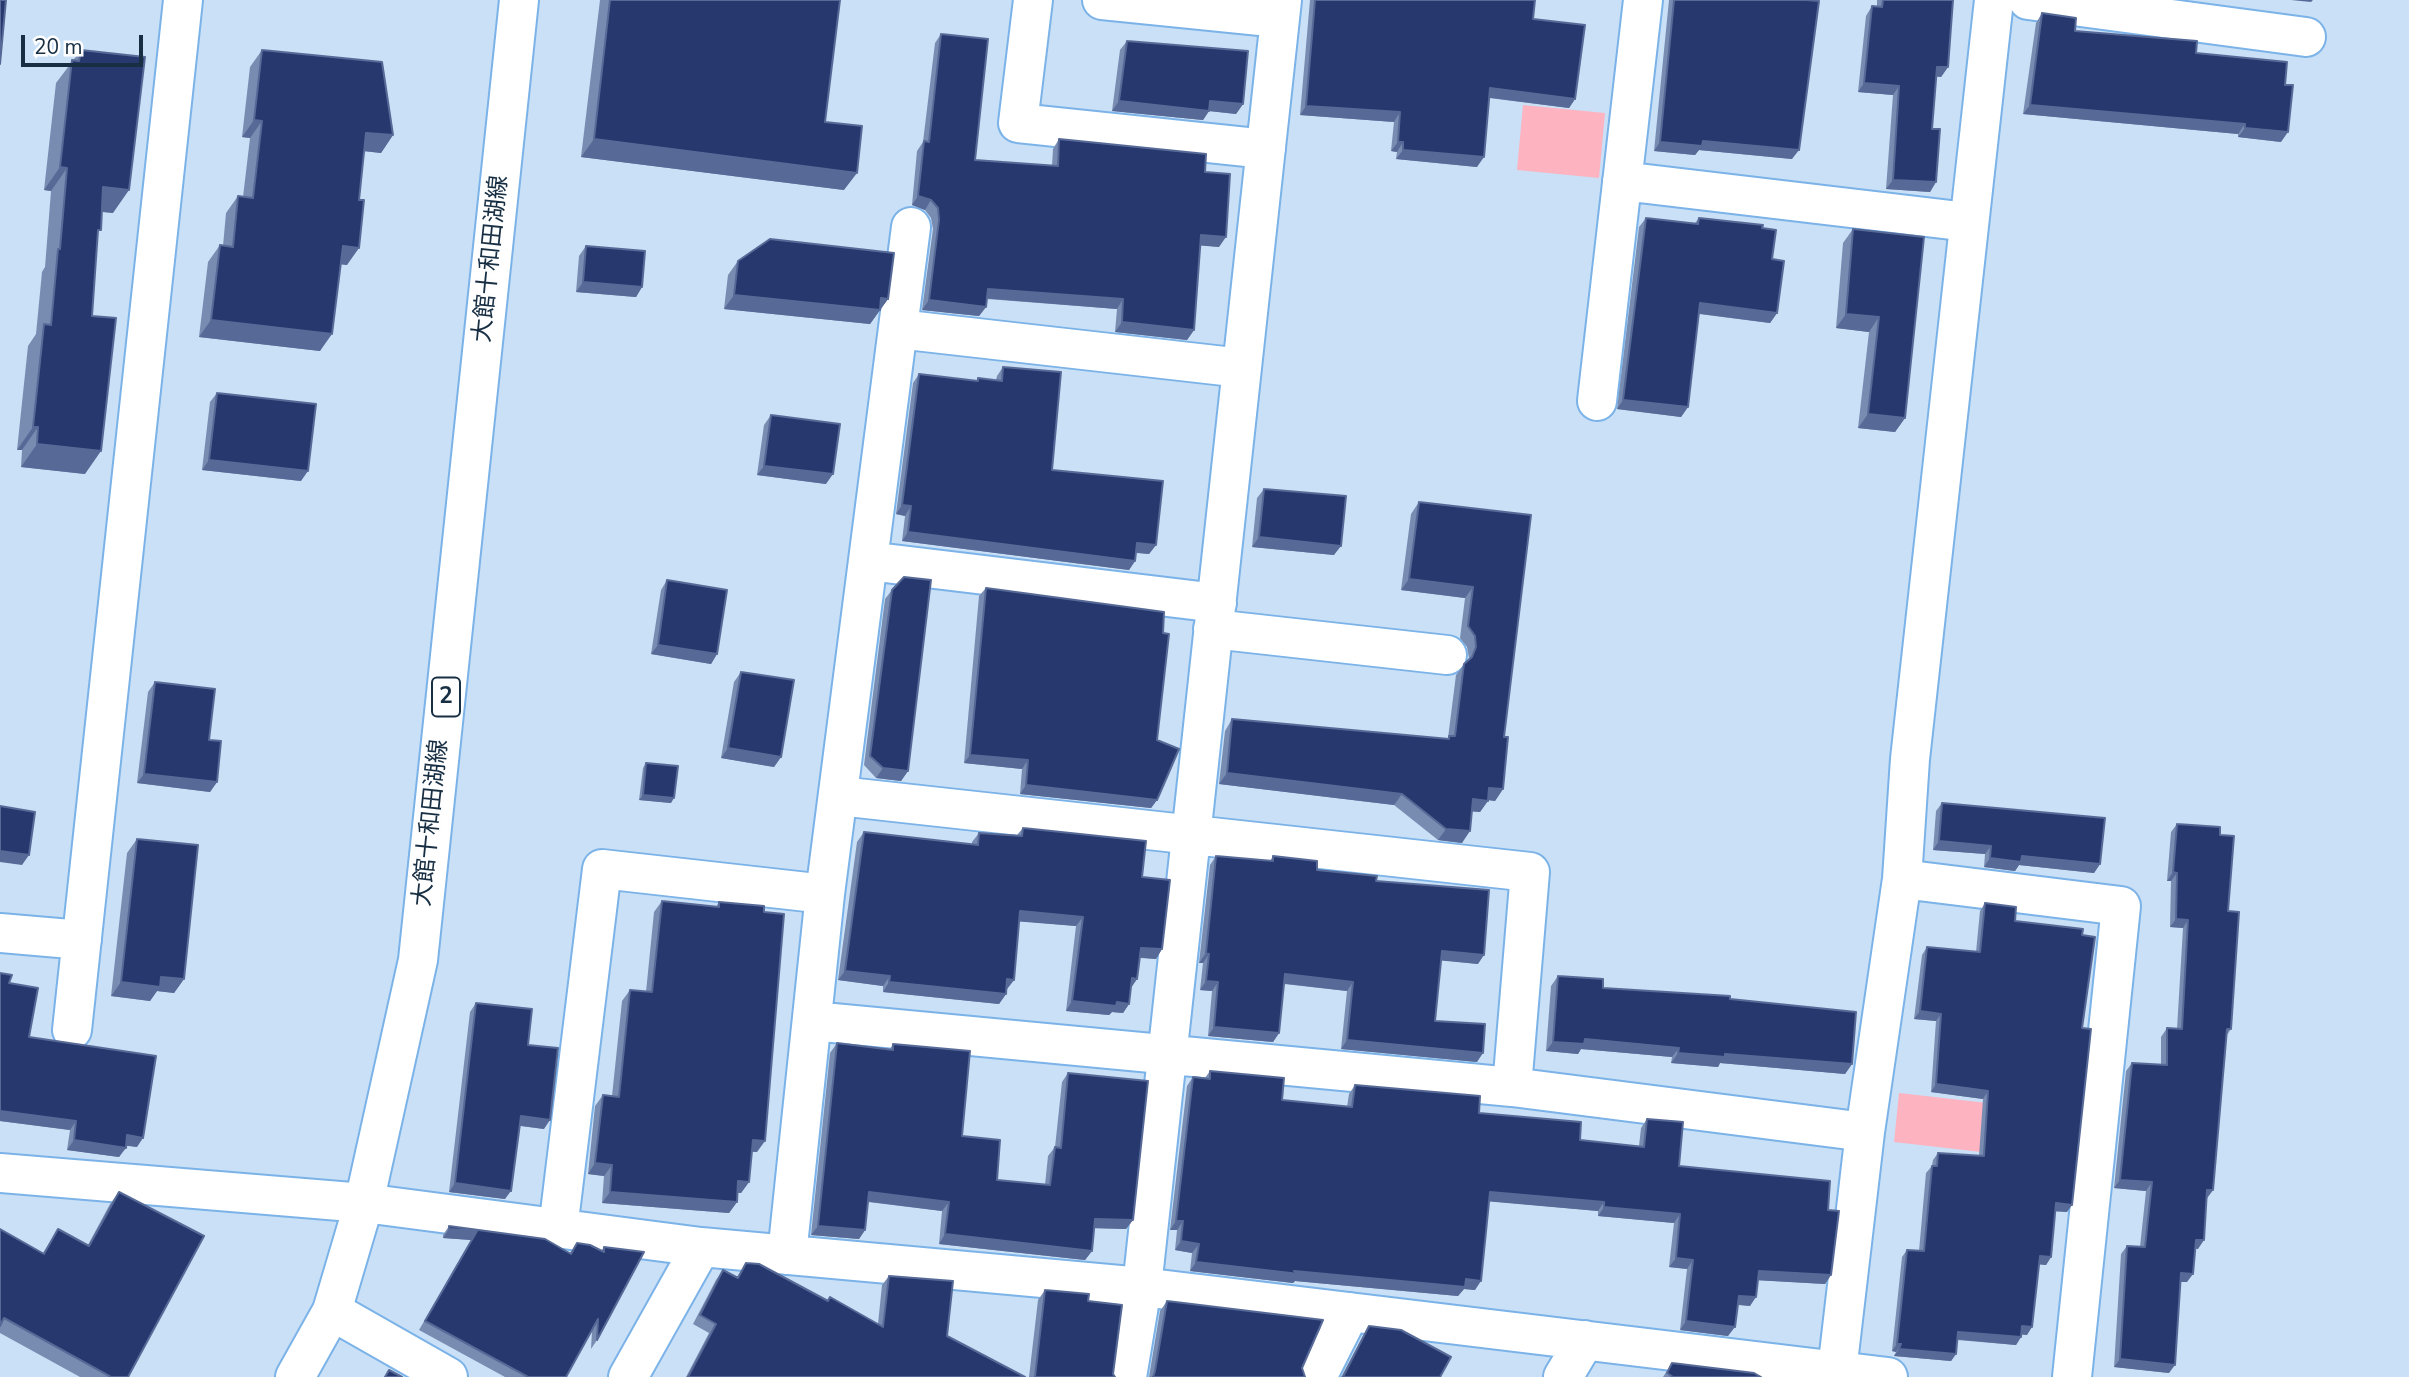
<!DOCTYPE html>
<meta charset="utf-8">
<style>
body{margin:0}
#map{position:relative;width:2409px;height:1377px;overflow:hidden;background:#cae0f6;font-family:"Nunito Sans",sans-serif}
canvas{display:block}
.scale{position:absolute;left:21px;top:35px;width:122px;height:32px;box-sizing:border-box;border:4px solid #172e43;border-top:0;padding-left:9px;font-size:21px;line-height:24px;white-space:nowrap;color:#172e43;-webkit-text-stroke:5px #fefefe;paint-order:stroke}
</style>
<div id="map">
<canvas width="2409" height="1377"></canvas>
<div class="scale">20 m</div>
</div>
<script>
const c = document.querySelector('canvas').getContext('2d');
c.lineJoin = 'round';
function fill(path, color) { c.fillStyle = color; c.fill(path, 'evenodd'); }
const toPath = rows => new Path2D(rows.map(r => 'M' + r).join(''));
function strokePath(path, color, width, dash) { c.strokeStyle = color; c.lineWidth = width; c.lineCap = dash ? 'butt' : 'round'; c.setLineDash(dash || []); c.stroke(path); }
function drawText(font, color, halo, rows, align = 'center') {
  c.font = font + ' "Nunito Sans","Noto Sans JP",sans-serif'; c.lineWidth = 7; c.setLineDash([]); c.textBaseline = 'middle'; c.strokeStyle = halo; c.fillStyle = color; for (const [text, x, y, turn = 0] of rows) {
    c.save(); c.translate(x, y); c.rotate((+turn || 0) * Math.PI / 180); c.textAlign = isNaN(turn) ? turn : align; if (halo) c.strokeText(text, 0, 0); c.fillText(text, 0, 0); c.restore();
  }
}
fill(toPath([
 [1523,105,1605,113,1599,178,1517,170],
 [1899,1093,1996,1104,1990,1153,1894,1142]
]), '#fdb3c0');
const minor = toPath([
 [1033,0,1018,123,1266,149],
 [1102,0,1280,18],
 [2028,0,2306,37],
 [1622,181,1968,222],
 [898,329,1242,368],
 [1597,401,1643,0],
 [868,561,1217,603],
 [1213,629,1447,655],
 [839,796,1530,872,1512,1087],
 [1902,879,2121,906,2072,1377],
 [825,894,911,227],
 [0,933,82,940],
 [812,1021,1512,1087,1865,1132],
 [72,1030,183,0],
 [0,1173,364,1203,701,1247,1142,1287,1888,1377],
 [558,1229,602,869,825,894,787,1255],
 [332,1311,448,1377],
 [1837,1371,1865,1132,1902,879,1910,759,1994,0],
 [628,1377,701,1247],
 [1127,1377,1142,1287,1282,0],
 [1317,1377,1350,1312],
 [1563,1377,1585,1340]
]);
const major = toPath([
 [295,1377,332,1311,364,1203,418,960,519,0]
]);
strokePath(minor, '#7bb3e8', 42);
strokePath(major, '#7bb3e8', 42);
strokePath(minor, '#fff', 38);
strokePath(major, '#fff', 38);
fill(toPath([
 [600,0,840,0,825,122,844,190,581,157],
 [1310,0,1535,0,1533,19,1575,99,1569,108,1489,98,1477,167,1396,159,1397,152,1391,151,1394,122,1300,115],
 [1669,0,1806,0,1792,159,1699,150,1695,155,1654,151],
 [1877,0,1953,0,1948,67,1941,77,1936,76,1932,129,1936,182,1930,192,1886,189,1893,95,1858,92,1866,16,1872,6,1877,7],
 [2042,13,2075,31,2196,53,2281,142,2238,137,2238,134,2023,114,2036,23],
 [941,34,975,160,1052,166,1053,149,1059,139,1205,172,1219,247,1200,245,1194,330,1187,340,1115,332,1117,309,987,299,986,307,979,316,922,310,933,229,931,218,925,210,912,205,917,151,923,142,935,43],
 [1127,41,1243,104,1236,114,1209,111,1203,120,1112,111,1120,50],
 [81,50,113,213,102,212,97,235,92,316,85,474,21,467,22,450,17,450,28,346,36,334,42,272,45,267,51,191,44,190,56,83],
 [262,50,393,135,381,153,364,151,347,265,340,264,320,351,199,337,208,262,220,245,223,246,226,213,238,196,243,197,250,138,242,137,250,67],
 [1646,218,1695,223,1699,218,1762,228,1772,259,1777,313,1770,323,1699,314,1688,407,1681,417,1617,409,1639,227],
 [1853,229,1924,237,1905,418,1895,432,1858,428,1869,332,1836,328,1843,243],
 [586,246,642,287,636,297,576,292,579,256],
 [738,261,888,299,870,324,724,309,728,275],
 [1003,367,1052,470,1156,545,1149,554,1136,553,1135,561,1129,570,902,541,905,516,896,514,913,383,919,374,976,381,978,378,996,380,997,376],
 [217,393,301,481,202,470,210,402],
 [771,415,826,484,757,475,764,425],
 [1264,489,1334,555,1252,547,1257,498],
 [1419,502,1531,515,1504,737,1503,789,1495,801,1488,800,1480,812,1472,811,1462,843,1438,840,1394,805,1219,784,1225,731,1232,719,1447,739,1448,738,1456,675,1469,658,1467,647,1460,638,1465,598,1401,590,1411,514],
 [667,580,717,654,711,664,651,654,661,590],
 [986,588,1163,633,1157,740,1157,800,1151,808,1020,794,1022,769,964,763,979,596],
 [892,590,908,771,901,781,876,778,864,765,885,599],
 [741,672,781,757,774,767,721,758,734,682],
 [155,682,209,740,217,782,210,792,137,783,148,692],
 [646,763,671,803,639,800,643,768],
 [1942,803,2100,864,2094,873,2019,865,2015,871,1984,867,1985,854,1933,850,1936,811],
 [2177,824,2220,835,2228,911,2231,1029,2227,1035,2213,1190,2207,1198,2198,1249,2195,1248,2187,1282,2180,1282,2169,1373,2114,1367,2121,1254,2127,1246,2140,1247,2146,1191,2114,1188,2126,1071,2132,1063,2161,1065,2161,1037,2167,1028,2177,1029,2183,928,2170,927,2171,881,2167,881,2171,832],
 [1023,828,1142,877,1162,949,1156,959,1140,958,1137,979,1131,987,1129,1004,1123,1013,1112,1012,1109,1015,1066,1011,1076,926,1019,921,1014,980,1007,989,1006,994,999,1004,883,992,883,986,838,980,857,842,864,832,972,845,972,842,979,833,1017,835],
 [137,839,184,979,174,993,157,991,150,1001,111,996,127,853],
 [1216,856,1270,861,1273,856,1317,870,1376,881,1478,964,1441,960,1435,1021,1477,1062,1341,1049,1347,991,1284,984,1279,1033,1273,1042,1208,1036,1212,991,1200,990,1203,963,1199,963,1210,865],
 [662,901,716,907,719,902,757,1152,752,1152,749,1182,741,1193,737,1193,737,1202,729,1213,602,1203,604,1176,588,1174,595,1106,603,1095,612,1096,622,1001,630,990,646,992,654,912],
 [1985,903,2015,921,2082,935,2082,1028,2067,1212,2055,1211,2051,1257,2046,1265,2039,1264,2027,1335,2021,1334,2021,1337,2016,1345,1957,1340,1956,1354,1951,1361,1894,1356,1896,1352,1892,1351,1902,1257,1907,1250,1919,1251,1926,1173,1932,1166,1933,1160,1938,1153,1979,1156,1983,1099,1931,1092,1936,1021,1914,1019,1922,955,1927,947,1976,952,1980,911],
 [0,973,9,983,29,1037,137,1147,126,1145,119,1157,67,1150,70,1130,0,1121],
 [1558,976,1603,988,1730,999,1852,1064,1845,1074,1720,1063,1718,1067,1671,1063,1672,1057,1581,1049,1578,1054,1546,1051,1551,986],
 [476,1003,528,1045,544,1129,520,1126,505,1199,449,1192,470,1012],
 [837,1043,890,1049,893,1044,962,1136,997,1180,1045,1185,1048,1156,1055,1147,1062,1082,1068,1073,1133,1220,1126,1229,1094,1228,1092,1251,1085,1260,939,1244,942,1211,868,1202,865,1230,859,1239,811,1235,830,1053],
 [1210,1071,1282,1100,1347,1107,1349,1094,1355,1085,1479,1113,1580,1140,1639,1146,1641,1128,1647,1119,1679,1166,1828,1210,1831,1275,1825,1284,1758,1280,1750,1306,1738,1305,1728,1336,1680,1330,1687,1269,1669,1267,1674,1223,1598,1216,1598,1211,1489,1201,1475,1290,1464,1289,1458,1296,1295,1281,1293,1283,1190,1271,1192,1253,1175,1250,1177,1230,1170,1230,1187,1086,1193,1077,1205,1078],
 [119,1192,128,1377,80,1377,0,1333,0,1229,43,1253,58,1229,88,1245,110,1204],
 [449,1226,570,1253,577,1243,601,1251,604,1247,597,1340,591,1349,592,1331,566,1377,505,1377,419,1330,471,1240,443,1238,443,1235],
 [746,1263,827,1301,830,1297,878,1324,882,1285,889,1276,947,1336,1025,1377,686,1377,709,1333,693,1324,716,1280,723,1270,737,1277],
 [1045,1290,1088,1301,1115,1377,1029,1377,1038,1300],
 [1167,1301,1302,1368,1305,1377,1149,1377,1160,1311],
 [1369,1326,1440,1377,1341,1377,1363,1336],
 [1672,1363,1761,1377,1663,1377]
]), '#788cb2');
fill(toPath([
 [2291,0,2313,0,2311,2],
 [1937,67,1948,67,1941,77,1930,76],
 [1864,83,1899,86,1893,95,1858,92],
 [1490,88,1575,99,1569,108,1484,97],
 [1119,101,1210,101,1243,104,1236,114,1209,111,1203,120,1112,111],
 [2030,105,2245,124,2238,134,2023,114],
 [1306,106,1400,112,1394,122,1300,115],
 [254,120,262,121,250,138,242,137],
 [2245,128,2288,132,2281,142,2238,137],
 [366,133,393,135,381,153,354,150],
 [594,139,857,173,844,190,581,157],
 [1703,141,1799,150,1792,159,1699,150,1695,155,1654,151,1660,142],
 [1398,142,1403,142,1397,152,1391,151],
 [1403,150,1484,157,1477,167,1396,159],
 [60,167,67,168,51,191,44,190],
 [1893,180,1936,182,1930,192,1886,189],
 [103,187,129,190,113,213,87,210],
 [918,196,931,200,925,210,912,205],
 [1201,235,1226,237,1219,247,1194,245],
 [343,246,359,248,347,265,331,263],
 [583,282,642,287,636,297,576,292],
 [988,289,1123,299,1117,309,981,298],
 [734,295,881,298,888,299,870,324,724,309],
 [929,300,986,307,979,316,922,310],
 [1700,303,1777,313,1770,323,1694,313],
 [1846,314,1879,317,1869,332,1836,328],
 [211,320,332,334,320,351,199,337],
 [1122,322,1194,330,1187,340,1115,332],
 [1623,400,1688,407,1681,417,1617,409],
 [1868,414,1905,418,1895,432,1858,428],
 [33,427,38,427,22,450,17,450],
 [37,444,101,451,85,474,21,467],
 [209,460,308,471,301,481,202,470],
 [764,466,833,474,826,484,757,475],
 [902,505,911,506,905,516,896,514],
 [908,532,1135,561,1129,570,902,541],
 [1259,537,1341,546,1334,555,1252,547],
 [1137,543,1156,545,1149,554,1130,552],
 [1409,579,1473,587,1465,598,1401,590],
 [658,645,717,654,711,664,651,654],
 [728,748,781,757,774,767,721,758],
 [970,755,1028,760,1022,769,964,763],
 [883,768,908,771,901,781,876,778],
 [1227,773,1402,794,1394,805,1219,784],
 [144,774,217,782,210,792,137,783],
 [1026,785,1157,800,1151,808,1020,794],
 [1489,788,1503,789,1495,801,1481,799],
 [643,795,674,798,671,803,639,800],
 [1473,799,1488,801,1480,812,1465,811],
 [1446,829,1470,831,1462,843,1438,840],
 [1939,841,1991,846,1985,854,1933,850],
 [0,851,29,855,22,865,0,862],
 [2022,856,2100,864,2094,873,2019,865,2015,871,1984,867,1990,858],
 [2173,872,2177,873,2171,881,2167,881],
 [1020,911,1083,917,1076,926,1013,921],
 [2176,919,2188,920,2183,928,2170,927],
 [1141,948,1162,949,1156,959,1134,957],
 [1442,951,1484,955,1478,964,1436,960],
 [1206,953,1209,954,1203,963,1199,963],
 [845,971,890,976,883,986,838,980],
 [1285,974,1353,982,1347,991,1279,983],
 [161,977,184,979,174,993,157,991,150,1001,111,996,121,982],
 [1132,978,1137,979,1131,988],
 [1007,979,1014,980,1007,989,1001,989],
 [1206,981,1218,982,1212,991,1200,990],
 [889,982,1006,994,999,1004,883,992],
 [1072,1001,1117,1002,1129,1004,1123,1013,1112,1012,1109,1015,1066,1011],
 [1920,1011,1941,1014,1936,1021,1914,1019],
 [1214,1027,1279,1033,1273,1042,1208,1036],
 [1585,1039,1679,1048,1672,1057,1581,1049,1578,1054,1546,1051,1553,1042],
 [1347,1040,1483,1053,1477,1062,1341,1049],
 [1678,1053,1725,1054,1852,1064,1845,1074,1720,1063,1718,1067,1671,1063],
 [1936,1084,1988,1091,1983,1099,1931,1092],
 [0,1111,76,1121,70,1130,0,1121],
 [521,1116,550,1120,544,1129,515,1125],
 [127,1135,143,1138,137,1147,120,1145],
 [74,1140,126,1148,119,1157,67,1150],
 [753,1140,765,1141,757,1152,745,1151],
 [595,1163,612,1165,604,1176,588,1174],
 [2120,1180,2152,1182,2146,1191,2114,1188],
 [738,1181,749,1182,741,1193,731,1192],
 [455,1183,511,1191,505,1199,449,1192],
 [2207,1190,2213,1190,2207,1198],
 [610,1192,737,1202,729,1213,602,1203],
 [869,1192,949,1202,942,1211,863,1201],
 [1490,1192,1604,1202,1598,1211,1484,1201],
 [2056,1203,2072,1205,2067,1212,2050,1211],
 [1604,1207,1680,1214,1674,1223,1598,1216],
 [1095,1219,1133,1220,1126,1229,1088,1228],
 [1176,1221,1183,1221,1177,1230,1170,1230],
 [818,1226,865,1230,859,1239,811,1235],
 [449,1229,477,1231,471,1240,443,1238],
 [945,1234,1092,1251,1085,1260,939,1244],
 [2196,1240,2204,1240,2198,1249,2190,1248],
 [1181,1241,1199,1244,1192,1253,1175,1250],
 [2040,1256,2051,1257,2046,1265,2035,1264],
 [1676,1258,1693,1260,1687,1269,1669,1267],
 [1196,1262,1294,1271,1481,1281,1475,1290,1464,1289,1458,1296,1295,1281,1293,1283,1190,1271],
 [1759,1271,1831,1275,1825,1284,1753,1280],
 [2181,1273,2193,1274,2187,1282,2175,1282],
 [1739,1296,1756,1297,1750,1306,1732,1304],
 [1686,1321,1735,1327,1728,1336,1680,1330],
 [2022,1326,2032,1327,2027,1335,2017,1334],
 [1958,1332,2021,1337,2016,1345,1953,1339],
 [1897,1344,1901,1344,1896,1352,1892,1351],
 [1899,1349,1956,1354,1951,1361,1894,1356],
 [2120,1359,2175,1365,2169,1373,2114,1367]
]), '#576a97');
const building = toPath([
 [0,0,6,0,0,64,0,0],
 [610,0,840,0,825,122,862,126,857,173,594,139,610,0],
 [1315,0,1535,0,1533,19,1585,25,1575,99,1490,88,1484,157,1403,150,1403,142,1398,142,1400,112,1306,106,1315,0],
 [1674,0,1806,0,1819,1,1799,150,1703,141,1702,146,1660,142,1674,0],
 [1883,0,1953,0,1948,67,1937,67,1932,129,1940,129,1936,182,1893,180,1899,86,1864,83,1872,6,1882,7,1883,0],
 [2042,13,2076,18,2075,31,2197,41,2196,53,2287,62,2285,85,2293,85,2288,132,2245,128,2245,124,2030,105,2042,13],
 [941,34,988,39,975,160,1058,166,1059,139,1206,154,1205,172,1230,174,1226,237,1201,235,1194,330,1122,322,1123,299,988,289,986,307,929,300,939,220,938,208,931,200,918,196,924,141,929,142,941,34],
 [1127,41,1248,51,1243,104,1210,101,1209,111,1119,101,1127,41],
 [81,50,145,57,129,190,103,187,101,230,98,230,92,316,116,318,101,451,37,444,38,427,33,427,44,324,51,325,58,249,60,249,67,168,60,167,72,60,79,61,81,50],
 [262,50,382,62,393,135,366,133,359,200,364,200,359,248,343,246,332,334,211,320,220,245,233,247,238,196,253,198,262,121,254,120,262,50],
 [1646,218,1698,224,1699,218,1763,225,1762,228,1776,230,1772,259,1784,261,1777,313,1700,303,1688,407,1623,400,1646,218],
 [1853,229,1924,237,1905,418,1868,414,1879,317,1846,314,1853,229],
 [770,239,894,253,888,299,881,298,880,310,734,295,738,261,770,239],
 [586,246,645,251,642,287,583,282,586,246],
 [1003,367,1061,372,1052,470,1163,481,1156,545,1137,543,1135,561,908,532,911,506,902,505,919,374,978,381,978,378,1002,381,1003,367],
 [217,393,316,404,308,471,209,460,217,393],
 [771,415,840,424,833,474,764,466,771,415],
 [1264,489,1346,496,1341,546,1259,537,1264,489],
 [1419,502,1531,515,1504,737,1508,737,1503,789,1489,788,1488,801,1473,799,1470,831,1446,829,1402,794,1227,773,1232,719,1449,739,1449,736,1455,736,1464,664,1472,657,1476,647,1475,636,1468,626,1473,587,1409,579,1419,502],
 [904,577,931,580,908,771,883,768,870,756,892,590,904,577],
 [667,580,727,590,717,654,658,645,667,580],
 [986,588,1164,612,1163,633,1169,634,1157,740,1179,749,1157,800,1026,785,1028,760,970,755,986,588],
 [741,672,794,680,781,757,728,748,741,672],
 [155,682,215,689,209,740,221,741,217,782,144,774,155,682],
 [646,763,678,766,674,798,643,795,646,763],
 [1942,803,2105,818,2100,864,2022,856,2021,862,1990,858,1991,846,1939,841,1942,803],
 [0,806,35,812,29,855,0,851,0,806],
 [2177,824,2220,827,2220,835,2234,836,2228,911,2239,912,2231,1029,2227,1029,2213,1190,2207,1190,2204,1240,2196,1240,2193,1274,2181,1273,2175,1365,2120,1359,2127,1246,2145,1247,2152,1182,2120,1180,2132,1063,2167,1065,2167,1028,2182,1029,2188,920,2176,919,2177,873,2173,872,2177,824],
 [1023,828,1146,841,1142,877,1170,880,1162,949,1141,948,1137,979,1132,978,1129,1004,1117,1002,1116,1006,1072,1001,1083,917,1020,911,1014,980,1007,979,1006,994,889,982,890,976,845,971,864,832,978,845,979,833,1022,836,1023,828],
 [137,839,198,845,184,979,161,977,160,987,121,982,137,839],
 [1216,856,1273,861,1273,856,1317,861,1317,870,1377,876,1376,881,1489,890,1484,955,1442,951,1435,1021,1485,1024,1483,1053,1347,1040,1353,982,1285,974,1279,1033,1214,1027,1218,982,1206,981,1209,954,1206,953,1216,856],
 [662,901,719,907,719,902,764,906,764,912,784,914,765,1141,753,1140,749,1182,738,1181,737,1202,610,1192,612,1165,595,1163,603,1095,619,1097,630,990,652,992,662,901],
 [1985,903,2016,907,2015,921,2083,929,2082,935,2095,937,2082,1028,2091,1029,2072,1205,2056,1203,2051,1257,2040,1256,2032,1327,2022,1326,2021,1337,1958,1332,1956,1354,1899,1349,1901,1344,1897,1344,1907,1250,1924,1251,1932,1166,1937,1166,1938,1153,1984,1156,1988,1091,1936,1084,1941,1014,1920,1011,1927,947,1980,952,1985,903],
 [0,973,12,975,9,983,38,988,29,1037,156,1056,143,1138,127,1135,126,1148,74,1140,76,1121,0,1111,0,973],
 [1558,976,1603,979,1603,988,1730,996,1730,999,1856,1012,1852,1064,1725,1054,1725,1057,1678,1053,1679,1048,1585,1039,1584,1044,1553,1042,1558,976],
 [476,1003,532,1009,528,1045,558,1048,550,1120,521,1116,511,1191,455,1183,476,1003],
 [837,1043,893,1050,893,1044,970,1051,962,1136,1000,1140,997,1180,1050,1185,1055,1147,1061,1148,1068,1073,1148,1081,1133,1220,1095,1219,1092,1251,945,1234,949,1202,869,1192,865,1230,818,1226,837,1043],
 [1210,1071,1284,1078,1282,1100,1352,1107,1355,1085,1480,1096,1479,1113,1581,1122,1580,1140,1644,1147,1647,1119,1683,1122,1679,1166,1830,1181,1828,1210,1839,1211,1831,1275,1759,1271,1756,1297,1739,1296,1735,1327,1686,1321,1693,1260,1676,1258,1680,1214,1604,1207,1604,1202,1490,1192,1481,1281,1466,1279,1465,1287,1294,1271,1299,1274,1196,1262,1199,1244,1181,1241,1183,1221,1176,1221,1193,1077,1210,1079,1210,1071],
 [119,1192,204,1236,128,1377,111,1377,4,1318,0,1326,0,1229,44,1254,58,1229,89,1246,119,1192],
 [449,1226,545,1239,571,1254,577,1243,590,1245,604,1252,604,1247,644,1252,597,1340,598,1319,566,1377,528,1377,425,1321,477,1231,449,1229,449,1226],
 [746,1263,759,1264,828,1301,830,1297,883,1327,889,1276,953,1281,947,1336,1025,1377,688,1377,716,1324,700,1315,723,1270,738,1278,746,1263],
 [1045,1290,1089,1294,1088,1301,1122,1305,1113,1374,1115,1377,1035,1377,1045,1290],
 [1167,1301,1323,1320,1302,1368,1305,1377,1153,1377,1155,1371,1167,1301],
 [1369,1326,1401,1330,1451,1357,1440,1377,1343,1377,1369,1326],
 [1672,1363,1754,1373,1761,1377,1673,1377,1667,1373,1672,1363],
 [389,1370,402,1377,385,1377,389,1370]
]);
fill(building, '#26386e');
strokePath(building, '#576a97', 2);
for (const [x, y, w] of [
 [446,697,28]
]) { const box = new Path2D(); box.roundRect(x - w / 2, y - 19.5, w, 39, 5); c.fillStyle = '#fefefe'; c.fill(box); strokePath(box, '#172e43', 2); }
drawText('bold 23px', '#172e43', null, [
 ["2",446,697]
]);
drawText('24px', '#172e43', '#fefefe', [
 ["大館十和田湖線",492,259,-84],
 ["大館十和田湖線",432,823,-84]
]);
</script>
